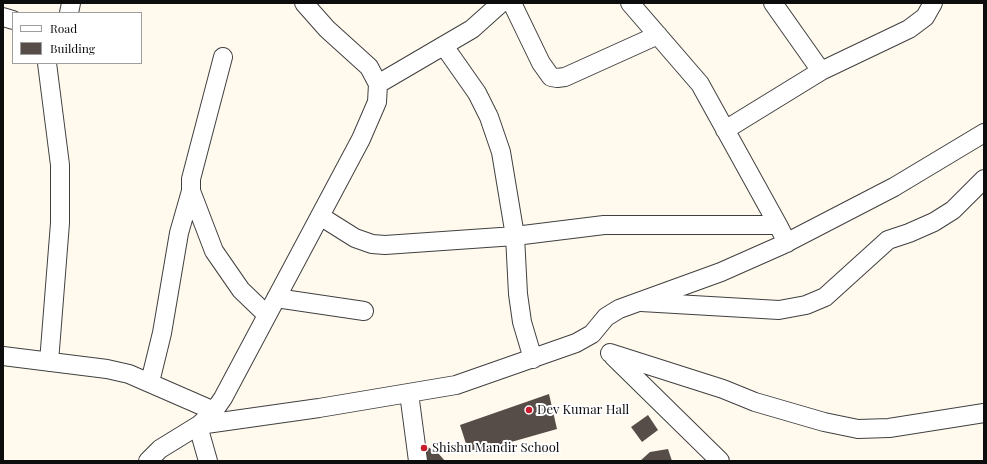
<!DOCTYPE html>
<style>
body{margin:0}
#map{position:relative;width:987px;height:464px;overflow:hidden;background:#fffaed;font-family:"Playfair Display",serif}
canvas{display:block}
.frame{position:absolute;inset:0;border:4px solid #0d0d0d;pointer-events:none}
.legend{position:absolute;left:12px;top:12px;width:130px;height:52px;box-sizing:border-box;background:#fff;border:1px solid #9e9e9e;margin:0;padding:5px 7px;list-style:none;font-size:12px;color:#0d0d0d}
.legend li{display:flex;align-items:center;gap:8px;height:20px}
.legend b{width:20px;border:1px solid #9e9e9e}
</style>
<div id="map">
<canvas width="987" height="464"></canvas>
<div class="frame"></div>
<ul class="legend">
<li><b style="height:5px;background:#fff"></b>Road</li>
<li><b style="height:11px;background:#564d48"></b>Building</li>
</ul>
</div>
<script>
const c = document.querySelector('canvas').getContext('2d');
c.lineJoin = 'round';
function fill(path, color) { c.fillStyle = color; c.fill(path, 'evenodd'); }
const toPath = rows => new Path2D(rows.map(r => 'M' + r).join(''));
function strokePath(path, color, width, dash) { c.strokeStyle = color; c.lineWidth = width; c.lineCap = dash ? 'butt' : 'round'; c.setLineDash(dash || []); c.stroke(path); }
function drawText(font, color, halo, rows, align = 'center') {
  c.font = font + ' "Playfair Display",serif'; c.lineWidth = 4; c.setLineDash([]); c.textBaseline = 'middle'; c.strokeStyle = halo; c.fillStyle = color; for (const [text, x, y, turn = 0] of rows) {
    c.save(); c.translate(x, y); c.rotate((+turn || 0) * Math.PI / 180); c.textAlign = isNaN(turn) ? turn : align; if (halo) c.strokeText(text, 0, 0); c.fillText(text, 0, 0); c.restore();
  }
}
fill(toPath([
 [549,394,557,429,483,450,468,450,460,425],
 [648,415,658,430,642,442,631,427],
 [419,442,438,453,445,461,422,461],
 [668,449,672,461,640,461,650,452]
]), '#564d48');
const minor = toPath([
 [512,3,541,63,551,77,557,78,565,77,658,35],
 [630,3,700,84,778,225],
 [773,3,821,71],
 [69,13,71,3],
 [3,17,13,20],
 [444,46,477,93,489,117,501,152,515,236,518,294,522,322,533,359],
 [223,57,197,156,191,179,191,191,214,251,241,290,267,315],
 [47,63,60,165,60,223,49,362],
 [378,84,472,29,501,3],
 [725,130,821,71,909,29,925,17,933,3],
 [320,216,355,238,372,244,385,245,515,236,604,225,778,225,787,243],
 [276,298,364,311],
 [641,302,779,310,806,305,825,297,888,240,909,233,934,222,953,210,984,179],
 [610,353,723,389,755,402,824,422,858,429,889,428,984,413],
 [3,356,107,369,129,374,214,411],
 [613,356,720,461],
 [150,382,162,333,179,233,191,191],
 [409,393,418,461],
 [199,425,319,408,456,385,576,343,592,334,606,317,619,309,721,272,782,245,894,187,984,133],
 [198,426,208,461],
 [148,461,160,449,199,425,214,411,223,398,361,139,377,102,378,84,369,67,327,29,304,3]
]);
strokePath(minor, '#404040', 20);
strokePath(minor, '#fff', 18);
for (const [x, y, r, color] of [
 [529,410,4,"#c71b2e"],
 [424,448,4,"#c71b2e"]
]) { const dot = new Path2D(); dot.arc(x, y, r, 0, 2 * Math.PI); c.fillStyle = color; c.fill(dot); strokePath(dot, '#fff', 1.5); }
drawText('13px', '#0d0d0d', '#fff', [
 ["Dev Kumar Hall",537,410],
 ["Shishu Mandir School",432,448]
], 'left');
</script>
